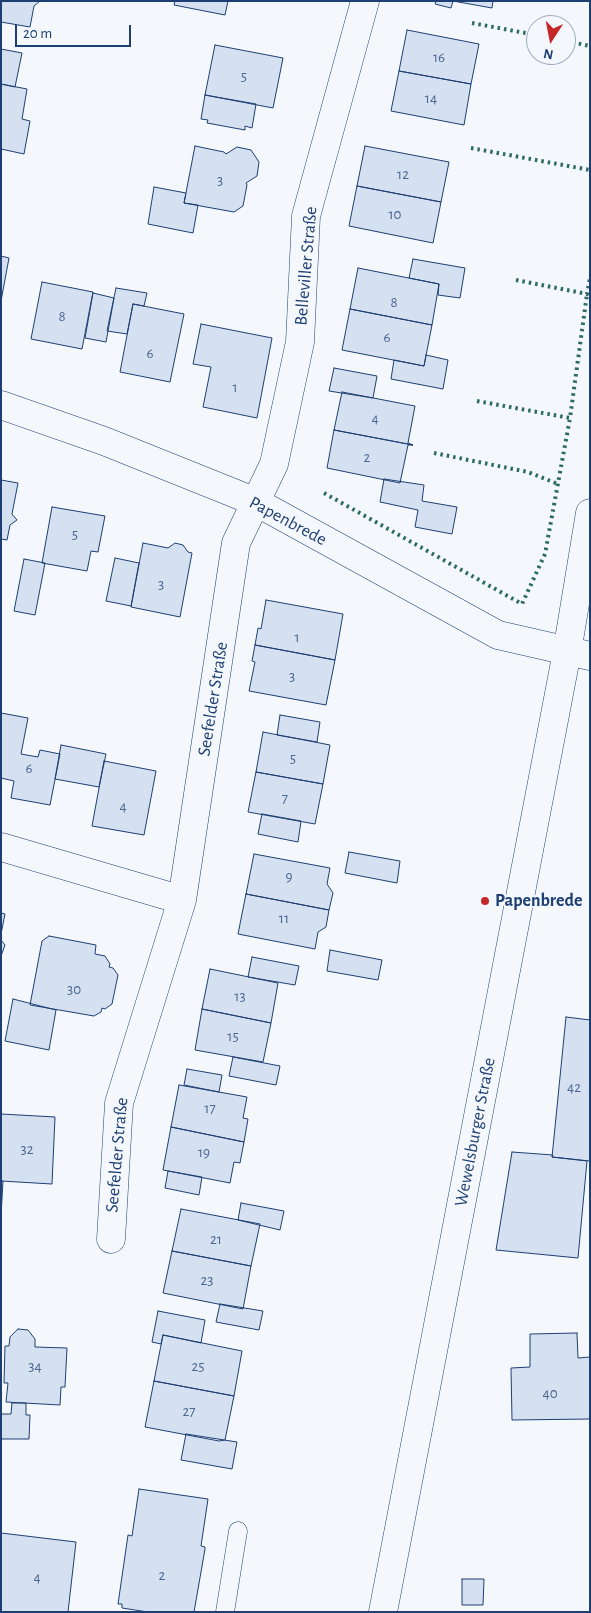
<!DOCTYPE html>
<meta charset="utf-8">
<style>
body{margin:0}
#map{position:relative;width:591px;height:1613px;overflow:hidden;background:#f4f7fb;font-family:"Alegreya Sans",sans-serif}
canvas{display:block}
.frame{position:absolute;inset:0;border:2px solid #1d3f73;pointer-events:none}
.north{position:absolute;left:526px;top:15px;width:50px;height:50px;box-sizing:border-box;background:#f4f7fb;border:1px solid #9eadc5;border-radius:50%;rotate:191deg;font-size:14px;font-weight:700;line-height:20px;text-align:center;color:#1d3f73}
.north::after{content:'';display:block;margin:auto;width:18px;height:22px;background:#c62828;clip-path:polygon(50% 0,100% 100%,50% 72%,0 100%)}
.scale{position:absolute;left:15px;top:25px;width:116px;height:22px;box-sizing:border-box;border:2px solid #1d3f73;border-top:0;padding-left:6px;font-size:15px;line-height:18px;white-space:nowrap;color:#1d3f73;-webkit-text-stroke:4px #f4f7fb;paint-order:stroke}
</style>
<div id="map">
<canvas width="591" height="1613"></canvas>
<div class="frame"></div>
<div class="north">N</div>
<div class="scale">20 m</div>
</div>
<script>
const c = document.querySelector('canvas').getContext('2d');
c.lineJoin = 'round';
function fill(path, color) { c.fillStyle = color; c.fill(path, 'evenodd'); }
const toPath = rows => new Path2D(rows.map(r => 'M' + r).join(''));
function strokePath(path, color, width, dash) { c.strokeStyle = color; c.lineWidth = width; c.lineCap = dash ? 'butt' : 'round'; c.setLineDash(dash || []); c.stroke(path); }
function drawText(font, color, halo, rows, align = 'center') {
  c.font = font + ' "Alegreya Sans",sans-serif'; c.lineWidth = 4; c.setLineDash([]); c.textBaseline = 'middle'; c.strokeStyle = halo; c.fillStyle = color; for (const [text, x, y, turn = 0] of rows) {
    c.save(); c.translate(x, y); c.rotate((+turn || 0) * Math.PI / 180); c.textAlign = isNaN(turn) ? turn : align; if (halo) c.strokeText(text, 0, 0); c.fillText(text, 0, 0); c.restore();
  }
}
const building = toPath([
 [1,1,40,1,34,6,30,27,1,22,1,1],
 [175,1,228,1,225,15,174,5,175,1],
 [436,1,493,1,492,8,453,1,451,8,435,4,436,1],
 [407,30,479,44,471,84,399,71,407,30],
 [215,45,283,58,273,108,205,95,215,45],
 [1,49,22,53,15,87,1,84,1,49],
 [399,71,471,84,464,125,391,111,399,71],
 [1,84,27,89,22,119,30,121,24,154,1,149,1,84],
 [205,95,256,104,252,128,245,126,245,130,207,123,208,120,201,119,205,95],
 [195,146,224,152,226,154,237,147,251,150,259,162,257,176,246,183,247,185,243,206,234,212,184,203,195,146],
 [365,146,449,162,441,202,357,186,365,146],
 [357,186,441,202,433,243,349,226,357,186],
 [154,187,186,193,184,203,198,205,193,233,148,224,154,187],
 [1,256,9,258,1,301,1,256],
 [413,259,465,268,460,298,438,295,439,284,409,278,413,259],
 [358,268,439,284,432,325,350,309,358,268],
 [42,282,93,292,82,349,31,339,42,282],
 [116,288,147,293,144,306,133,304,127,334,107,331,116,288],
 [93,293,114,298,106,342,85,338,93,293],
 [133,304,184,314,170,382,120,372,133,304],
 [350,309,432,325,424,366,342,350,350,309],
 [201,324,272,338,257,418,203,407,211,367,193,364,201,324],
 [426,355,448,360,443,389,391,379,394,360,424,366,426,355],
 [334,368,377,376,373,398,329,391,334,368],
 [342,392,415,406,408,443,413,445,334,430,342,392],
 [334,430,413,445,408,445,400,483,327,468,334,430],
 [384,479,424,485,422,501,457,507,452,534,415,527,418,510,380,502,384,479],
 [1,480,18,483,12,514,17,520,10,525,7,540,1,539,1,480],
 [52,507,105,516,98,552,91,551,87,571,42,563,52,507],
 [143,543,168,548,175,543,183,545,188,552,192,553,180,617,131,607,143,543],
 [115,558,139,563,131,606,106,601,115,558],
 [24,559,45,563,35,615,14,611,24,559],
 [266,600,343,614,335,660,255,645,258,628,261,629,266,600],
 [255,645,335,660,326,705,249,691,255,662,252,661,255,645],
 [1,713,28,718,21,754,38,757,40,750,60,754,50,805,11,798,14,781,1,778,1,713],
 [280,715,320,722,317,742,277,735,280,715],
 [263,732,330,745,323,784,256,772,263,732],
 [61,745,106,754,99,787,55,779,61,745],
 [104,761,156,771,144,835,92,826,104,761],
 [256,772,323,784,315,824,248,812,256,772],
 [262,814,301,821,298,842,258,834,262,814],
 [349,852,400,861,397,883,345,873,349,852],
 [254,854,330,868,327,884,333,893,329,910,246,894,254,854],
 [246,894,329,910,326,927,318,932,315,949,238,934,246,894],
 [1,913,5,914,1,934,1,913],
 [49,936,96,945,95,954,105,956,110,964,109,967,113,968,118,975,112,1004,105,1009,102,1008,101,1012,94,1016,30,1005,42,941,49,936],
 [1,940,5,945,1,956,1,940],
 [330,950,382,960,378,980,327,971,330,950],
 [252,957,299,966,295,985,248,977,252,957],
 [210,969,278,983,271,1023,202,1009,210,969],
 [13,999,56,1010,49,1050,5,1041,13,999],
 [202,1009,271,1023,263,1062,195,1050,202,1009],
 [566,1017,590,1020,590,1161,552,1157,566,1017],
 [233,1057,280,1066,276,1085,229,1076,233,1057],
 [187,1069,222,1075,219,1092,184,1085,187,1069],
 [179,1085,247,1097,243,1118,248,1119,244,1142,171,1127,179,1085],
 [1,1114,55,1117,52,1184,1,1181,1,1114],
 [171,1127,244,1142,240,1163,234,1162,230,1183,163,1170,171,1127],
 [512,1152,553,1155,552,1157,587,1161,578,1258,496,1250,512,1152],
 [168,1171,202,1177,199,1195,165,1188,168,1171],
 [1,1181,3,1181,1,1216,1,1181],
 [241,1203,284,1211,280,1230,238,1220,241,1203],
 [181,1209,260,1224,251,1266,172,1251,181,1209],
 [172,1251,251,1266,243,1309,163,1293,172,1251],
 [220,1304,263,1311,259,1330,216,1322,220,1304],
 [158,1311,205,1320,201,1343,163,1335,161,1344,152,1342,158,1311],
 [18,1329,28,1330,35,1339,35,1347,67,1348,65,1387,61,1387,60,1405,6,1402,8,1383,4,1383,5,1346,9,1346,10,1337,18,1329],
 [577,1333,578,1358,590,1357,590,1419,512,1420,511,1368,530,1367,530,1334,577,1333],
 [163,1335,242,1351,234,1396,154,1381,163,1335],
 [154,1381,234,1396,225,1440,219,1441,145,1427,154,1381],
 [12,1403,26,1403,26,1415,30,1415,29,1439,1,1439,1,1414,11,1414,12,1403],
 [186,1434,237,1442,232,1469,181,1460,186,1434],
 [139,1489,208,1499,201,1546,205,1547,205,1549,194,1612,148,1612,122,1608,122,1604,118,1604,128,1535,132,1536,139,1489],
 [1,1533,76,1542,68,1612,1,1612,1,1533],
 [462,1579,484,1579,483,1605,462,1605,462,1579]
]);
fill(building, '#d5e0f0');
strokePath(building, '#1d3f73', 1);
const lane = toPath([
 [225,1612,238,1531]
]);
const street = toPath([
 [1,405,104,441,256,502,498,635,590,656],
 [1,847,182,900],
 [111,1239,119,1103,182,900,236,543,274,464,300,342,306,216,365,1]
]);
const secondary = toPath([
 [383,1612,567,652,590,513]
]);
strokePath(lane, '#1d3f73', 19);
strokePath(street, '#1d3f73', 29);
strokePath(secondary, '#1d3f73', 29);
strokePath(lane, '#f4f7fb', 18);
strokePath(street, '#f4f7fb', 28);
strokePath(secondary, '#f4f7fb', 28);
strokePath(toPath([
 [472,23,536,35],
 [566,41,590,46],
 [471,148,590,170],
 [516,280,587,294,590,278],
 [477,401,570,418,587,294],
 [434,453,528,472,558,484],
 [324,493,522,604,545,554,570,418]
]), '#2c6c60', 4, [2.5, 4]);
for (const [x, y, r, color] of [
 [485,901,5,"#c62828"]
]) { const dot = new Path2D(); dot.arc(x, y, r, 0, 2 * Math.PI); c.fillStyle = color; c.fill(dot); strokePath(dot, '#f4f7fb', 2); }
drawText('15px', '#4b6792', null, [
 ["16",439,57],
 ["5",244,76],
 ["14",431,98],
 ["12",403,174],
 ["3",220,180],
 ["10",395,214],
 ["8",394,302],
 ["8",62,316],
 ["6",387,337],
 ["6",150,353],
 ["1",235,387],
 ["4",375,418],
 ["2",367,457],
 ["5",75,534],
 ["3",161,584],
 ["1",297,637],
 ["3",292,676],
 ["5",293,758],
 ["6",29,768],
 ["7",285,798],
 ["4",123,806],
 ["9",289,876],
 ["11",284,918],
 ["30",74,989],
 ["13",240,996],
 ["15",233,1036],
 ["42",574,1087],
 ["17",210,1108],
 ["32",27,1149],
 ["19",204,1152],
 ["21",216,1239],
 ["23",207,1280],
 ["34",35,1366],
 ["25",198,1366],
 ["40",550,1393],
 ["27",189,1411],
 ["2",162,1575],
 ["4",37,1577]
]);
drawText('18px', '#1d3f73', '#f4f7fb', [
 ["Belleviller Straße",306,266,-85],
 ["Papenbrede",288,521,28],
 ["Seefelder Straße",213,699,-81],
 ["Wewelsburger Straße",475,1132,-79],
 ["Seefelder Straße",117,1155,-85]
]);
drawText('bold 18px', '#1d3f73', '#f4f7fb', [
 ["Papenbrede",495,901]
], 'left');
</script>
